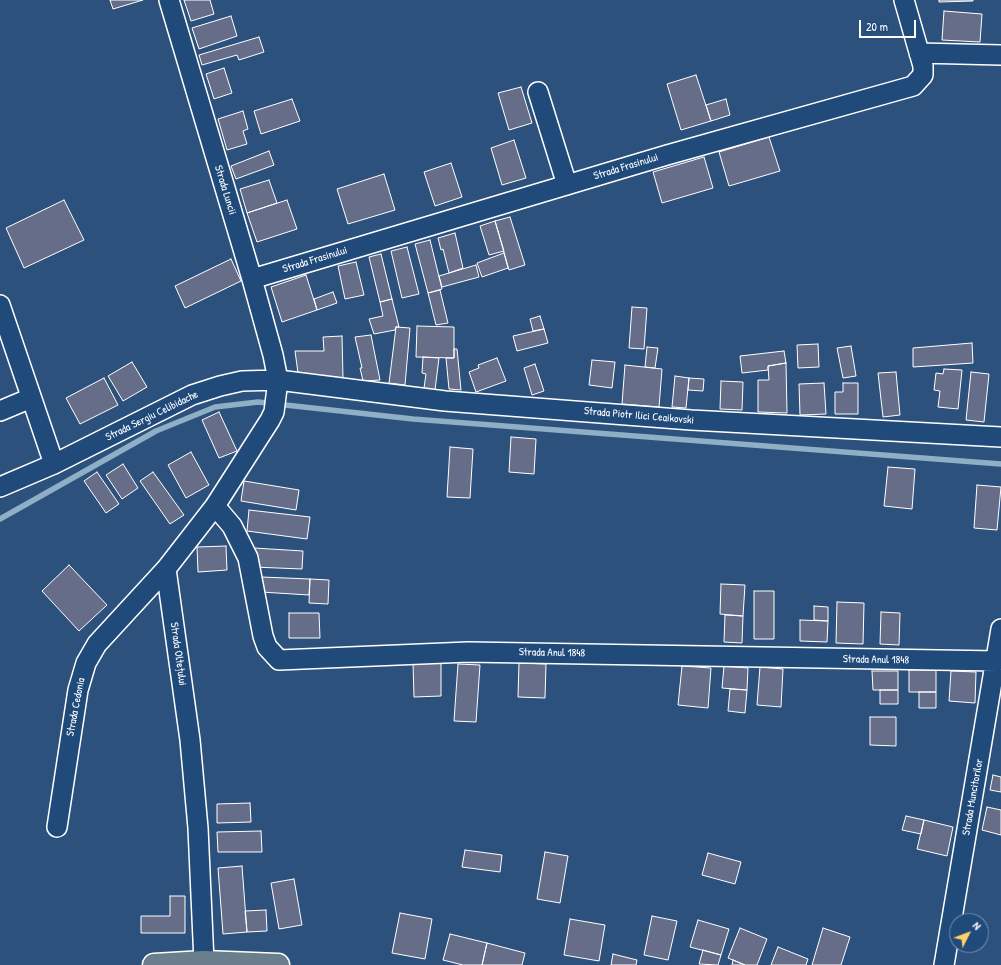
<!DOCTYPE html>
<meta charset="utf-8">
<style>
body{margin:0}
#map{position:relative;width:1001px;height:965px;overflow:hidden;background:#2d517d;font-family:"Patrick Hand",sans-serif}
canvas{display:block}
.north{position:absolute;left:949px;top:913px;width:40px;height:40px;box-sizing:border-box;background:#1f4a7a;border:1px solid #7992af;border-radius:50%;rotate:48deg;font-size:11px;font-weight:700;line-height:16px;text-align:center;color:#fff}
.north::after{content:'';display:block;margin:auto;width:14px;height:18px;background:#ffd166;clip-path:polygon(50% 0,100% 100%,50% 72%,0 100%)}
.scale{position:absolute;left:859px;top:20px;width:57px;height:18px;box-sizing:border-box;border:2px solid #fff;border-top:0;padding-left:5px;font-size:12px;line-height:14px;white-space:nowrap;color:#fff;-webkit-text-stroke:3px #1f4a7a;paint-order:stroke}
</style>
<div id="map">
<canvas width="1001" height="965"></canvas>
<div class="north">N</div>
<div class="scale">20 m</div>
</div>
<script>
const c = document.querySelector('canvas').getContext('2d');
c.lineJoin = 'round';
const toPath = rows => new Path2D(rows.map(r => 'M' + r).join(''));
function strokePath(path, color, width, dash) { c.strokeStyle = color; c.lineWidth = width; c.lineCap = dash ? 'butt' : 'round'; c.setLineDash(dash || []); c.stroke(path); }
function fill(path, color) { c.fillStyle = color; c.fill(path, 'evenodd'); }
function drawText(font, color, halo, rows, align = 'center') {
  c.font = font + ' "Patrick Hand",sans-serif'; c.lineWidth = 4; c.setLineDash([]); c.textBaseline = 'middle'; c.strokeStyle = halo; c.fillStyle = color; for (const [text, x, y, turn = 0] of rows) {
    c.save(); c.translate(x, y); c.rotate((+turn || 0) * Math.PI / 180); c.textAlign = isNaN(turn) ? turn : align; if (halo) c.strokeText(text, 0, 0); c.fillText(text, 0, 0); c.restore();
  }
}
strokePath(toPath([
 [0,519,156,431,215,407,258,402,413,419,1001,464]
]), '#8eafc5', 5.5);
const building = toPath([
 [110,0,143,0,113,9,110,0],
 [184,0,210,0,214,14,191,21,184,0],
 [939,0,973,0,973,1,939,2,939,0],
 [944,11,982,14,980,42,942,40,944,11],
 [231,16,237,36,199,49,192,28,231,16],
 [259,37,264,52,239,60,237,55,202,65,199,55,259,37],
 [224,68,232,93,214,99,206,74,224,68],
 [696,75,711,121,681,130,667,84,696,75],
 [521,87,532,123,509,130,498,93,521,87],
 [292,99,300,121,261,134,254,111,292,99],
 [726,99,730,115,711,121,706,105,726,99],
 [243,111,248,129,243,131,247,144,227,150,218,119,243,111],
 [769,137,780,171,729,186,719,152,769,137],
 [514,140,526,178,502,185,491,148,514,140],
 [269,151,274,165,236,179,231,166,269,151],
 [704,157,713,188,662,203,653,172,704,157],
 [451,163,462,197,435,206,424,172,451,163],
 [384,174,395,210,348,224,337,189,384,174],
 [269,180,277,203,247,213,240,189,269,180],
 [64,200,84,240,24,268,6,228,64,200],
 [287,200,297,229,257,242,247,213,287,200],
 [510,217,525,265,509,270,495,221,510,217],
 [495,221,504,251,489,255,480,226,495,221],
 [455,233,463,268,449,273,443,249,441,250,438,238,455,233],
 [430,240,442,289,428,293,415,244,430,240],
 [407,247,419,294,402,298,391,251,407,247],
 [504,253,508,268,482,277,477,263,504,253],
 [381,254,392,299,380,302,369,257,381,254],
 [231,259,241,281,185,308,175,286,231,259],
 [356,262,364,295,345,299,338,266,356,262],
 [476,265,479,277,442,287,439,276,476,265],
 [306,275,317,310,282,322,271,287,306,275],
 [440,290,448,323,436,325,428,293,440,290],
 [333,292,337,303,317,310,314,299,333,292],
 [392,299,399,327,396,327,395,330,374,334,369,319,383,316,380,302,392,299],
 [632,307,647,308,644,349,629,348,632,307],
 [540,316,544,329,533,331,530,319,540,316],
 [417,326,454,327,454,358,416,357,417,326],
 [396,327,410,328,405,385,389,383,396,327],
 [544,329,548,343,517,351,513,336,544,329],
 [371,335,380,380,363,381,360,368,362,368,355,337,371,335],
 [342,336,343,378,298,373,295,351,324,351,323,337,342,336],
 [972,343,973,363,913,367,913,348,972,343],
 [818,344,819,367,798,368,797,345,818,344],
 [851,346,856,376,843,378,837,348,851,346],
 [647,347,658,348,655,368,645,367,647,347],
 [454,349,457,349,461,390,449,389,446,358,454,358,454,349],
 [784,351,786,363,768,366,768,370,742,373,740,356,784,351],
 [423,357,439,358,435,390,424,388,426,374,422,373,423,357],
 [497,358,506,381,476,392,469,372,479,368,478,365,497,358],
 [592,360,615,362,612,388,589,385,592,360],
 [132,362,147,387,123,401,108,376,132,362],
 [786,363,787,413,758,412,758,380,769,380,768,366,786,363],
 [535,364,544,391,532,395,524,368,535,364],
 [625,365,662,369,659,407,622,404,625,365],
 [944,369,962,370,958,409,938,407,940,391,934,390,936,373,943,374,944,369],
 [896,372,900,415,883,417,878,373,896,372],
 [971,372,989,374,984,422,966,420,971,372],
 [675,376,689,378,686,408,672,407,675,376],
 [104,378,118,405,80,424,66,398,104,378],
 [689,378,704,379,703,391,688,390,689,378],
 [721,381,743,382,742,410,720,409,721,381],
 [824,383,826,414,800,415,799,384,824,383],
 [843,383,858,383,858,414,835,414,835,392,843,392,843,383],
 [219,412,237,451,219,458,202,420,219,412],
 [511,437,536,439,534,474,509,472,511,437],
 [450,447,473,449,470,498,447,497,450,447],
 [191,452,209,485,186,498,168,465,191,452],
 [123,464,138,488,122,499,106,475,123,464],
 [888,467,915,469,912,509,884,506,888,467],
 [97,472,119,504,106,513,84,481,97,472],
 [153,472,184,515,170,524,140,481,153,472],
 [244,481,299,490,296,510,241,501,244,481],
 [977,485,1001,487,997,530,974,528,977,485],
 [249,510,310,517,307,539,247,531,249,510],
 [226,546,227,570,198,572,197,547,226,546],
 [254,548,303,551,302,569,253,567,254,548],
 [69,565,107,605,79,631,42,591,69,565],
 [261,577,310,579,309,595,261,592,261,577],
 [310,579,329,580,328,604,309,603,310,579],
 [721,584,745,585,743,616,720,614,721,584],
 [754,591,774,591,774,639,754,639,754,591],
 [837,602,864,603,863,644,836,643,837,602],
 [814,606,828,607,828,621,814,620,814,606],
 [881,612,900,613,899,645,880,644,881,612],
 [289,613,319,613,320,638,289,638,289,613],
 [725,615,743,616,742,643,724,642,725,615],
 [800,620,828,621,827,642,800,641,800,620],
 [441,662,441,696,414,697,413,663,441,662],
 [519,663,546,664,545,698,518,697,519,663],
 [458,664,480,665,476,722,454,721,458,664],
 [682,666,711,668,708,708,678,705,682,666],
 [724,666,748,668,747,690,722,688,724,666],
 [760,667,783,669,781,707,757,705,760,667],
 [909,670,936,670,936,692,909,692,909,670],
 [872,671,898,671,898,690,873,690,872,671],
 [951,671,976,672,975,703,949,701,951,671],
 [730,689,747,690,745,713,728,711,730,689],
 [880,690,898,690,898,704,880,704,880,690],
 [919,692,936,692,936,708,919,708,919,692],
 [870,717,896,717,896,746,870,745,870,717],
 [993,775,1001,777,1001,792,990,790,993,775],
 [250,803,251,822,217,823,217,804,250,803],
 [987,807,1001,810,1001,835,982,830,987,807],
 [906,816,924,820,921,834,902,830,906,816],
 [924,820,953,827,947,856,917,849,924,820],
 [261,831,262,852,218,852,217,832,261,831],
 [465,850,502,855,500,872,462,867,465,850],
 [545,852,568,856,560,903,537,899,545,852],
 [708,853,741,862,735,884,702,875,708,853],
 [242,866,247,932,223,934,218,868,242,866],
 [294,879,302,925,279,929,271,883,294,879],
 [170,896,185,896,185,933,141,933,141,916,170,916,170,896],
 [266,910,267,931,247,932,245,911,266,910],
 [400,913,432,919,425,959,392,953,400,913],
 [652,916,677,921,668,960,644,955,652,916],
 [570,919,605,925,599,961,564,955,570,919],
 [698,920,729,929,721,955,690,947,698,920],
 [740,928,767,939,757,965,745,965,728,958,740,928],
 [823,928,850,937,841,965,812,965,823,928],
 [450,934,487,943,482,965,463,965,443,960,450,934],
 [487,943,525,953,522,965,482,965,487,943],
 [778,947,808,959,806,965,771,965,778,947],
 [703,950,721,955,718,965,699,964,703,950],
 [613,954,637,960,636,965,611,965,613,954],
 [733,960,745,965,732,965,733,960]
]);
fill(building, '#666d89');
strokePath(building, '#fff', 1);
const minor = toPath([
 [919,53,1001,55],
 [538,92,567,185],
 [252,279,667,155,913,86,923,75,923,66,904,0],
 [0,305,54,464],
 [0,411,31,398],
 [0,487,54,464,192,395,220,386,242,381,278,380,445,401,691,420,1001,437],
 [215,506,232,526,248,558,263,636,267,647,279,660,468,652,997,661],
 [166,569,190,740,198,828,204,962],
 [57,827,78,690,86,663,97,644,166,569,215,506,270,420,274,412,278,380,273,355,252,279,169,0],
 [944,965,1001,629]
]);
const major = toPath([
 [154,965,204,962,278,965]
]);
strokePath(minor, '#fff', 22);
strokePath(major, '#fff', 25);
strokePath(minor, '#1f4a7a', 19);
strokePath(major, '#6b7e8b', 22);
drawText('11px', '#fff', '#1f4a7a', [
 ["Strada Frasinului",626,167,-17],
 ["Strada Luncii",225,190,73],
 ["Strada Frasinului",315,260,-17],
 ["Strada Sergiu Celibidache",152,416,-26],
 ["Strada Piotr Ilici Ceaikovski",639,416,5],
 ["Strada Anul 1848",552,653,1],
 ["Strada Oltețului",178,654,82],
 ["Strada Anul 1848",876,660,1],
 ["Strada Cedonia",76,707,-79],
 ["Strada Muncitorilor",973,797,-80]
]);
</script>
